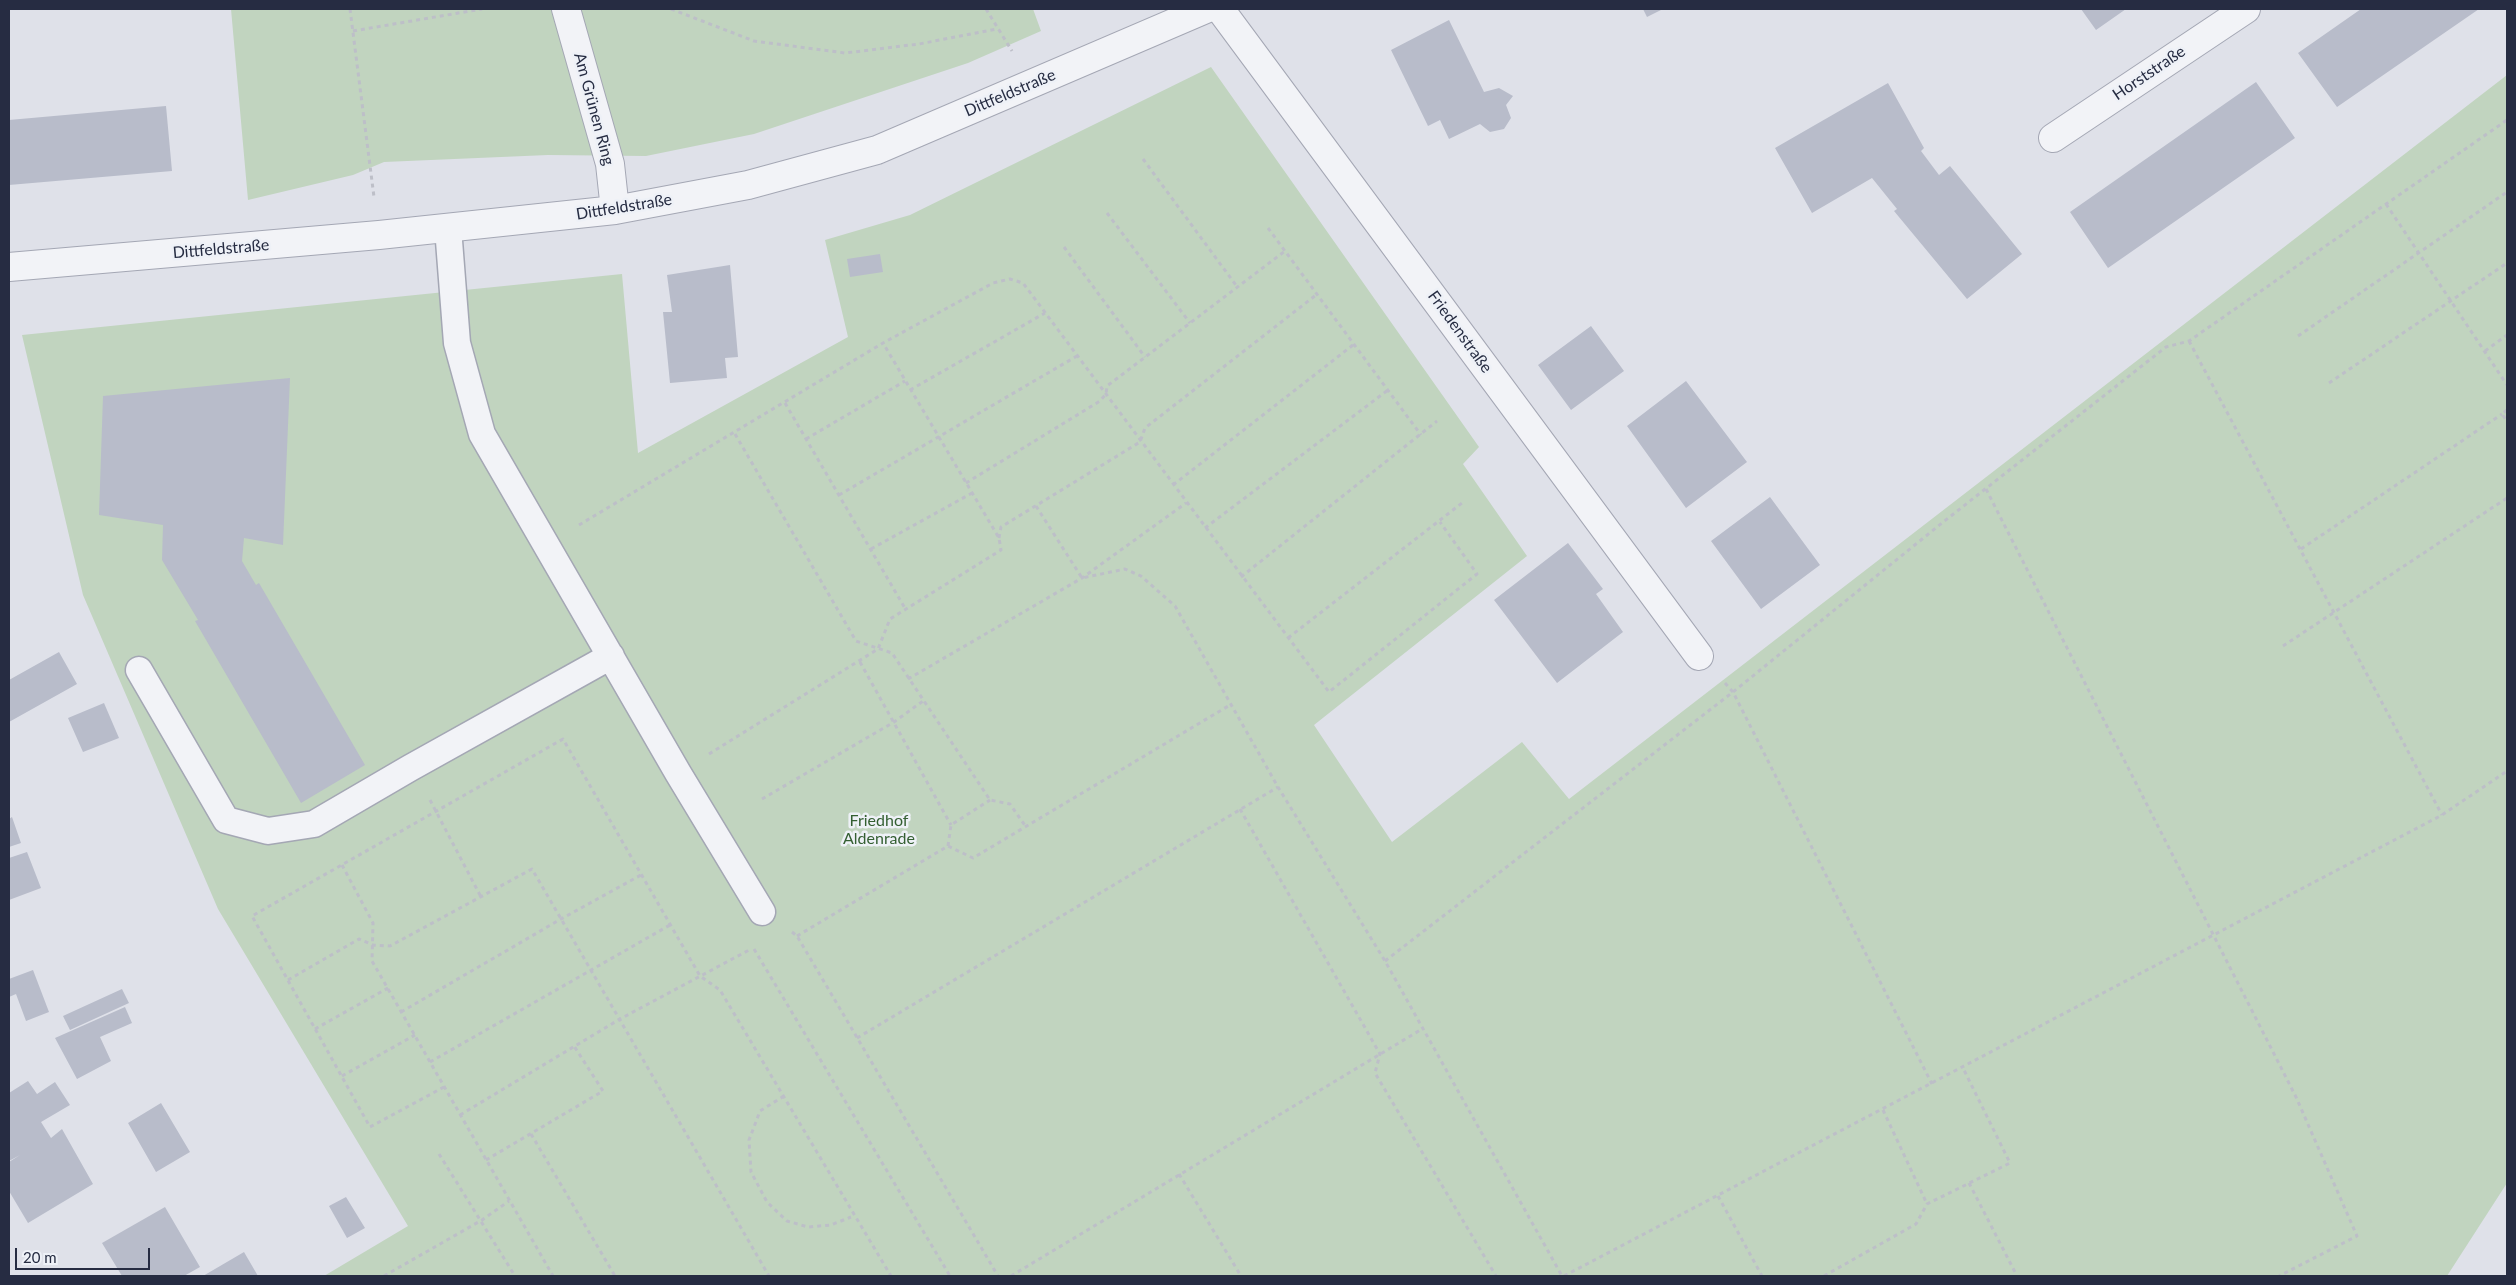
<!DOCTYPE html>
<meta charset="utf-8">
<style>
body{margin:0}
#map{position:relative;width:2516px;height:1285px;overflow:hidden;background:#dfe1e9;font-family:Lato,sans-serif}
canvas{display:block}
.frame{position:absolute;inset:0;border:10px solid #262c42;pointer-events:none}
.scale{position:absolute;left:15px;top:1248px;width:135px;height:22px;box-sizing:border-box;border:2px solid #262c42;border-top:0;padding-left:6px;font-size:15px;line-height:18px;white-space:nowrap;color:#262c42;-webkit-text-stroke:4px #eef1f7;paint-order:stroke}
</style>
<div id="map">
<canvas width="2516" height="1285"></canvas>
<div class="frame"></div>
<div class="scale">20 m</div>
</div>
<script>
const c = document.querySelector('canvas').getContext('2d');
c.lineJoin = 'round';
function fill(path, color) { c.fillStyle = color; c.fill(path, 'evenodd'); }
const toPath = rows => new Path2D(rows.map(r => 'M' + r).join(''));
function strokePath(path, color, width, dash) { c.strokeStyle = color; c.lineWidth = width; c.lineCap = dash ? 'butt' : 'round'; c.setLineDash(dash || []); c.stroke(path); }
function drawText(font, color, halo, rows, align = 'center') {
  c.font = font + ' Lato,sans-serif'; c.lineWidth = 5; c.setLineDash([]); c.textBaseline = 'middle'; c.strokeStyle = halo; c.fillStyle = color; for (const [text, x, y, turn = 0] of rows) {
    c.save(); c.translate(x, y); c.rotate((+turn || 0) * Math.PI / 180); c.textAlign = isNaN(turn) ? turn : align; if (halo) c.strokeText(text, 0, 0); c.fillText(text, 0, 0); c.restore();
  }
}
fill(toPath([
 [231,9,1033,9,1041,31,968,63,754,134,646,156,548,155,384,162,353,175,248,200],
 [1211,67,1479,447,1463,464,1527,556,1314,725,1392,842,1522,742,1569,799,2507,75,2507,1183,2447,1276,324,1276,408,1226,218,909,83,595,22,335,622,274,638,453,848,337,825,240,910,215]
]), '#c1d4bf');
fill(toPath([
 [1643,9,1663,9,1647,17],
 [2081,9,2126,9,2096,30],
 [2361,9,2479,9,2337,107,2298,53],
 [1449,20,1484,92,1499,88,1513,96,1506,105,1511,118,1504,129,1490,132,1480,124,1449,139,1440,120,1428,126,1391,50],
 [2256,82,2295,138,2108,268,2070,212],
 [1888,83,1924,148,1921,151,1939,175,1950,166,2022,254,1967,299,1894,211,1897,209,1872,178,1812,213,1775,148],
 [166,106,172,171,9,185,9,120],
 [880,254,883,272,850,277,847,259],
 [730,265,738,357,725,358,727,378,670,383,663,312,672,312,667,275],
 [1591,326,1624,371,1571,410,1538,365],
 [290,378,283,545,244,538,242,561,256,585,259,583,365,765,301,803,195,621,198,620,162,560,163,525,99,515,103,396],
 [1686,381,1747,462,1686,508,1627,426],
 [1770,497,1820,565,1761,609,1711,541],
 [1568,543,1603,589,1596,594,1623,632,1557,683,1494,600],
 [59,652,77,684,9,722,9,680],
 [104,703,119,738,83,752,68,718],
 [12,817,21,843,9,847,9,819],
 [27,852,41,888,9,900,9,858],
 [33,970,49,1012,26,1021,16,994,9,997,9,979],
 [122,989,129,1003,70,1030,63,1016],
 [125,1007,132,1023,100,1037,111,1061,77,1079,55,1038],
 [28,1081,37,1094,55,1082,70,1105,41,1122,51,1138,62,1129,93,1184,28,1223,9,1191,9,1162,20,1155,9,1161,9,1093],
 [161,1103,190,1152,156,1172,128,1123],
 [346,1197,365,1228,347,1238,329,1206],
 [165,1207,200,1267,184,1276,122,1276,102,1243],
 [244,1252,258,1276,203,1276]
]), '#b8bcca');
const service = toPath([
 [448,228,457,343,482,434,678,773,762,912],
 [139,670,226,820,268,831,314,824,410,768,611,656]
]);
const minor = toPath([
 [566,9,610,164,615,210],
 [1220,9,1699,656],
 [2053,138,2246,9],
 [9,267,379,235,615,210,748,185,877,150,1206,9]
]);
strokePath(service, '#a4a7b4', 29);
strokePath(minor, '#a4a7b4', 30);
strokePath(toPath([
 [350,9,374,197],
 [671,9,754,41,845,53,919,44,997,29],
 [986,9,1012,51],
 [353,31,482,9],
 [1143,159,1238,288],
 [2386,204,2507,385],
 [1107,213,1190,323],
 [1268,228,1421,435],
 [1064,247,1145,357],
 [2298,336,2507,192],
 [2189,341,2442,815],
 [2485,351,2507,335],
 [2329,383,2507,263],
 [910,390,1045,313],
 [785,403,906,610],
 [2507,410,2502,414,2507,421],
 [735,434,856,641,892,653,990,800,1010,804,1026,827],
 [806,439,905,381],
 [966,483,1100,401,1106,394,1107,386,1285,251],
 [1173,485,1353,345],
 [1986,489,2296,1097,2357,1236,2279,1276],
 [839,495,1077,356],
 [1036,506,1082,578,1125,569,1141,576,1175,606,1278,787,1385,961,1562,1276],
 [579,525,883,343,993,283,1010,279,1023,283,1329,692,1477,574,1440,522],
 [1205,528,1388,390],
 [999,538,1001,527,1140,442,1145,428,1316,295],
 [871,549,972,493],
 [2301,549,2502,414],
 [1241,577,1437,421],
 [1288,638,1462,503],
 [2283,646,2507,498],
 [860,662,951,825],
 [908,679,1082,578,1186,503],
 [1725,683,1733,692,1932,1084],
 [709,754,878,649,890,619,1001,550,999,538,883,343],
 [762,799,894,722,923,701],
 [430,800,481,897],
 [1240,809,1380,1054,1375,1073,1496,1276],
 [948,846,951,825,990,800],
 [342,865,373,923,372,961,553,1276],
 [792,932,797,936,998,1276],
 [797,936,948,846,973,858,1230,705],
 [754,949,950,1276],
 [1385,961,1733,692,1942,523,2166,347,2189,341,2507,120],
 [288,980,359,939,373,945,390,946,532,869,769,1276],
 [401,1012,561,919,641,875],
 [315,1029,388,988],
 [857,1038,1278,787],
 [430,1062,670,925],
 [342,1076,415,1035],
 [444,1087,370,1127,252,916,563,739,700,976,720,990,891,1276],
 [784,1096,760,1111,749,1140,751,1172,767,1202,787,1221,808,1227,831,1225,851,1217],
 [1883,1110,1927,1204],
 [460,1115,620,1019,751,949],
 [531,1134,615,1276],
 [439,1154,515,1276],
 [486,1160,603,1091,574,1046],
 [1179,1174,1241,1276],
 [1969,1183,2017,1276],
 [1718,1196,1762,1276],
 [384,1276,482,1220,509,1201],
 [1011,1276,1422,1029],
 [1564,1276,2442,815,2507,771],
 [1824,1276,1916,1224,1927,1204,2010,1163,1963,1068]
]), '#bdbfc8', 3, [4, 4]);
strokePath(service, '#f2f3f7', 26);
strokePath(minor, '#f2f3f7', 28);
drawText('16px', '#262c42', '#eef1f7', [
 ["Horststraße",2149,73,-34],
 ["Dittfeldstraße",1010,93,-23],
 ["Am Grünen Ring",594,109,75],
 ["Dittfeldstraße",624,207,-9],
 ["Dittfeldstraße",221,249,-5],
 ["Friedenstraße",1460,332,54]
]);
drawText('16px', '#345f32', '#eef1f7', [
 ["Friedhof",879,821],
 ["Aldenrade",879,839]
]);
</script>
